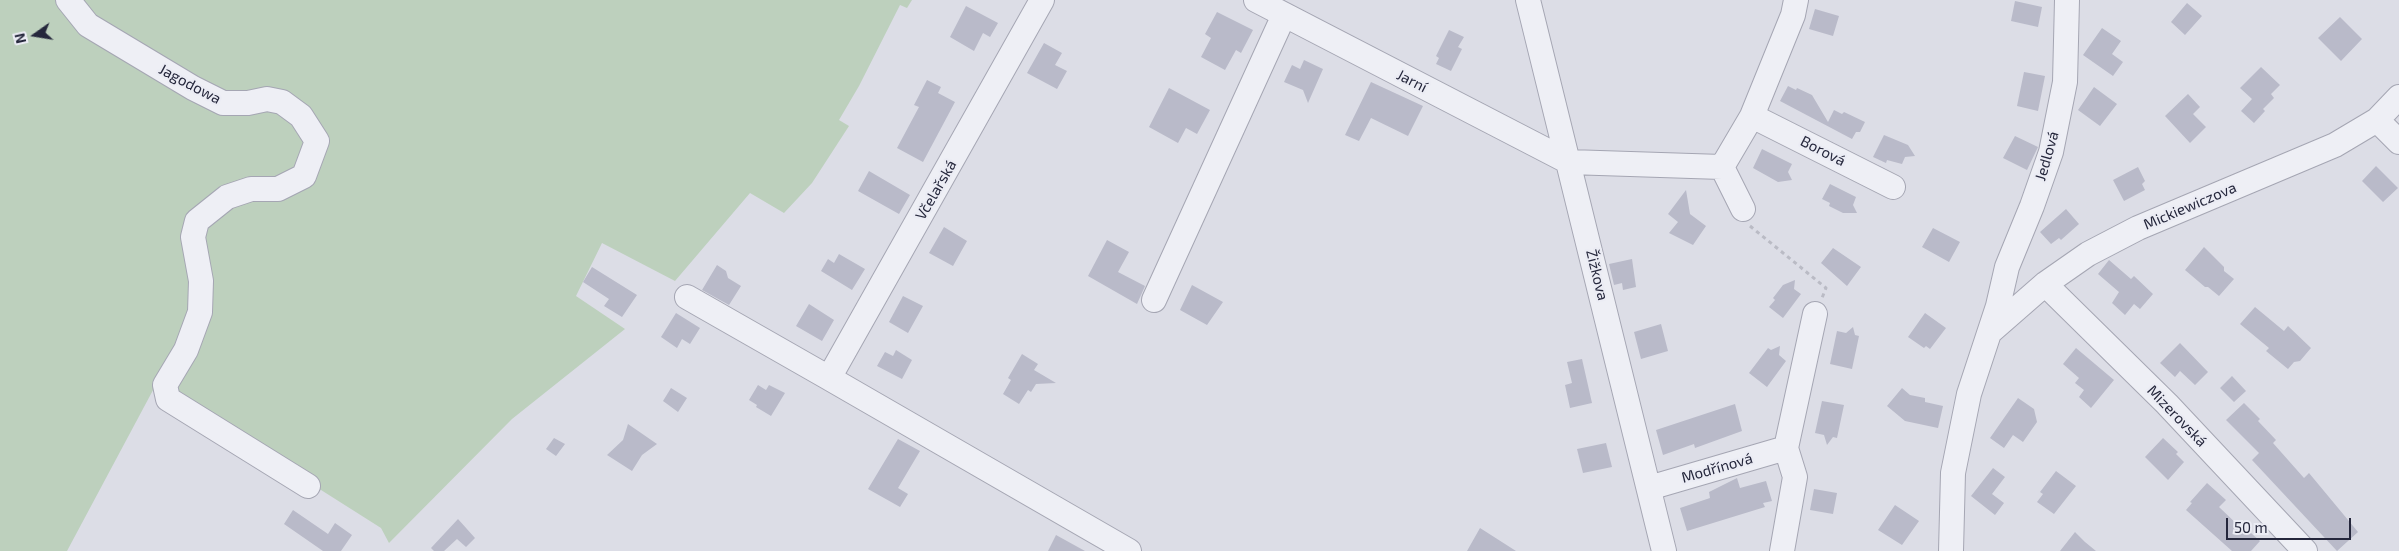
<!DOCTYPE html>
<meta charset="utf-8">
<style>
body{margin:0}
#map{position:relative;width:2399px;height:551px;overflow:hidden;background:#dcdde6;font-family:"Exo 2",sans-serif}
canvas{display:block}
.north{position:absolute;left:10px;top:10px;width:50px;height:50px;-webkit-text-stroke:4px #ebecf4;paint-order:stroke;rotate:257deg;font-size:14px;font-weight:700;line-height:20px;text-align:center;color:#25273c}
.north::after{content:'';display:block;margin:auto;width:18px;height:22px;background:#25273c;clip-path:polygon(50% 0,100% 100%,50% 72%,0 100%)}
.scale{position:absolute;left:2226px;top:518px;width:125px;height:22px;box-sizing:border-box;border:2px solid #25273c;border-top:0;padding-left:6px;font-size:15px;line-height:18px;white-space:nowrap;color:#25273c;-webkit-text-stroke:4px #ebecf4;paint-order:stroke}
</style>
<div id="map">
<canvas width="2399" height="551"></canvas>
<div class="north">N</div>
<div class="scale">50 m</div>
</div>
<script>
const c = document.querySelector('canvas').getContext('2d');
c.lineJoin = 'round';
function fill(path, color) { c.fillStyle = color; c.fill(path, 'evenodd'); }
const toPath = rows => new Path2D(rows.map(r => 'M' + r).join(''));
function strokePath(path, color, width, dash) { c.strokeStyle = color; c.lineWidth = width; c.lineCap = dash ? 'butt' : 'round'; c.setLineDash(dash || []); c.stroke(path); }
function drawText(font, color, halo, rows, align = 'center') {
  c.font = font + ' "Exo 2",sans-serif'; c.lineWidth = 4.5; c.setLineDash([]); c.textBaseline = 'middle'; c.strokeStyle = halo; c.fillStyle = color; for (const [text, x, y, turn = 0] of rows) {
    c.save(); c.translate(x, y); c.rotate((+turn || 0) * Math.PI / 180); c.textAlign = isNaN(turn) ? turn : align; if (halo) c.strokeText(text, 0, 0); c.fillText(text, 0, 0); c.restore();
  }
}
fill(toPath([
 [0,0,912,0,907,8,900,5,859,86,839,120,849,126,812,183,784,213,750,193,675,281,602,243,576,296,625,329,512,419,389,543,381,528,179,400,174,380,210,316,188,276,188,316,175,349,67,551,0,551]
]), '#bdd0bd');
fill(toPath([
 [2015,1,2042,7,2038,27,2011,21],
 [2187,3,2202,16,2185,35,2171,22],
 [966,6,998,23,990,37,983,33,974,51,950,37],
 [1815,9,1839,16,1833,36,1809,29],
 [1217,12,1253,30,1241,53,1236,50,1225,70,1201,57,1211,38,1205,34],
 [2340,17,2362,39,2341,61,2318,38],
 [2102,28,2121,41,2112,54,2123,62,2113,76,2083,55],
 [1449,30,1464,37,1458,47,1462,49,1451,71,1436,64,1439,58,1436,56],
 [1044,43,1062,53,1055,65,1067,71,1057,89,1027,73],
 [1304,60,1323,69,1308,103,1303,90,1284,82,1292,65,1300,69],
 [2261,67,2280,85,2271,94,2274,98,2263,109,2265,111,2254,123,2241,111,2252,99,2240,88],
 [2024,72,2045,76,2038,111,2017,106],
 [927,80,941,87,938,93,955,102,923,162,897,148,919,107,914,105],
 [1371,82,1423,106,1408,136,1371,118,1359,141,1345,135],
 [1788,86,1796,90,1797,88,1812,95,1828,122,1834,110,1842,114,1844,112,1865,122,1860,132,1856,132,1852,139,1780,101],
 [2094,87,2117,104,2100,126,2078,110],
 [1169,88,1210,110,1197,134,1186,128,1178,143,1149,127],
 [2188,94,2200,107,2193,114,2206,127,2190,143,2165,116],
 [1884,135,1908,145,1915,156,1905,157,1902,164,1887,160,1886,163,1873,157],
 [2015,136,2038,147,2027,170,2003,158],
 [1762,149,1792,164,1788,172,1792,180,1778,182,1753,168],
 [2376,166,2398,188,2383,202,2362,181],
 [2138,167,2145,181,2142,184,2145,190,2124,201,2113,180],
 [869,171,910,195,899,214,858,191],
 [1830,184,1856,197,1853,205,1857,213,1843,213,1829,206,1830,203,1822,199],
 [1686,190,1690,214,1706,226,1693,245,1669,233,1678,222,1668,214],
 [2066,209,2079,224,2061,240,2059,238,2051,244,2040,232],
 [944,227,967,241,953,266,929,253],
 [1933,228,1960,242,1949,262,1922,247],
 [1107,240,1129,252,1118,272,1145,286,1137,304,1088,276],
 [2204,247,2224,267,2224,271,2234,279,2219,296,2208,287,2205,287,2185,270],
 [1833,248,1861,267,1847,286,1821,263],
 [839,254,865,269,852,290,821,271,828,259,834,263],
 [1632,259,1636,287,1623,290,1622,283,1614,285,1609,264],
 [2109,260,2131,279,2134,276,2153,294,2140,309,2134,304,2125,315,2112,303,2119,292,2098,274],
 [717,265,726,271,728,278,741,286,729,305,702,290],
 [592,267,637,295,622,317,604,306,609,299,583,282],
 [1795,280,1794,289,1801,294,1783,318,1769,307,1775,300,1773,298,1783,285],
 [1192,285,1223,302,1207,325,1180,310],
 [903,296,923,306,908,333,889,322],
 [809,304,834,320,822,341,796,326],
 [2255,307,2284,331,2288,326,2311,348,2300,361,2294,362,2288,369,2266,351,2269,348,2240,324],
 [676,313,700,328,690,344,682,339,677,348,661,337],
 [1925,313,1946,328,1930,349,1926,346,1924,348,1908,337],
 [1661,324,1668,351,1641,359,1634,332],
 [1853,327,1855,335,1859,336,1852,369,1830,364,1837,331,1846,333],
 [2180,343,2208,372,2195,385,2180,371,2175,377,2160,363],
 [1780,346,1779,355,1786,361,1767,387,1749,373,1768,348,1771,350],
 [2076,348,2114,380,2091,408,2079,397,2084,390,2075,383,2079,378,2063,364],
 [896,350,912,360,902,379,877,366,885,352,893,356],
 [1022,354,1038,364,1034,370,1056,383,1036,384,1031,392,1028,390,1019,404,1003,394,1011,380,1008,378],
 [1582,359,1592,403,1570,408,1565,385,1572,383,1567,362],
 [2232,376,2246,391,2234,402,2220,388],
 [758,385,766,390,769,385,785,393,771,416,756,407,757,405,749,400],
 [671,388,687,398,678,412,663,401],
 [1902,388,1910,395,1925,398,1925,402,1943,406,1938,428,1905,421,1887,406],
 [2018,398,2034,409,2037,422,2023,442,2013,435,2004,448,1990,438],
 [1822,401,1844,405,1837,438,1833,437,1827,445,1824,435,1815,433],
 [2244,403,2260,419,2258,421,2276,440,2273,443,2304,478,2309,473,2358,532,2337,551,2252,460,2259,453,2226,420],
 [1735,404,1742,431,1695,448,1694,444,1663,455,1656,430],
 [628,424,657,444,642,455,632,471,607,455,623,440],
 [554,438,565,444,556,456,546,449],
 [2163,438,2178,452,2176,454,2184,462,2168,480,2145,457],
 [898,439,920,451,898,488,908,494,900,507,868,489],
 [1606,443,1612,467,1583,473,1577,449],
 [1993,468,2005,477,1992,494,2004,503,1995,515,1971,496],
 [2056,471,2076,486,2054,514,2037,502,2043,494,2040,492],
 [1737,478,1740,488,1766,481,1772,501,1763,503,1765,507,1687,531,1680,508,1710,498,1709,492],
 [2207,483,2226,500,2219,507,2241,528,2243,526,2260,541,2251,551,2232,551,2186,510,2192,503,2190,502],
 [1814,489,1837,493,1833,514,1810,510],
 [1895,505,1919,521,1902,545,1878,530],
 [293,510,328,534,335,523,352,535,341,551,323,551,284,524],
 [458,519,475,538,466,547,457,539,444,551,434,551,431,548],
 [1480,528,1516,551,1467,551],
 [2075,532,2085,542,2096,551,2060,551],
 [1056,535,1085,551,1048,551]
]), '#b9bac9');
const minor = toPath([
 [68,0,88,25,193,88,223,103,248,103,267,99,282,102,301,116,317,141,304,176,278,189,251,189,227,197,197,221,193,237,201,281,200,312,186,350,165,385,168,399,308,486],
 [1042,0,829,378,1129,551],
 [1256,0,1569,162,1722,167,1752,116,1793,15,1796,0],
 [1528,0,1664,551],
 [1752,116,1893,187],
 [2377,120,2399,142],
 [1722,167,1743,209],
 [2045,284,2167,404,2305,551],
 [687,297,829,378],
 [1154,300,1284,15],
 [1990,332,2045,284,2088,254,2138,228,2335,145,2377,120,2399,97],
 [1786,448,1815,314],
 [1649,488,1786,448,1795,477,1782,551],
 [1951,551,1953,473,1969,394,1998,306,2007,267,2032,206,2051,152,2065,82,2067,0]
]);
strokePath(minor, '#a5a6b3', 26);
strokePath(toPath([
 [1750,226,1826,288,1822,298]
]), '#babbc5', 3, [4, 4]);
strokePath(minor, '#eeeff5', 24);
drawText('15px', '#25273c', '#ebecf4', [
 ["Jarní",1412,81,27],
 ["Jagodowa",190,84,28],
 ["Borová",1823,151,27],
 ["Jedlová",2047,156,-74],
 ["Včelařská",936,190,-60],
 ["Mickiewiczova",2190,206,-23],
 ["Žižkova",1597,275,76],
 ["Mizerovská",2177,416,46],
 ["Modřínová",1717,468,-16]
]);
</script>
